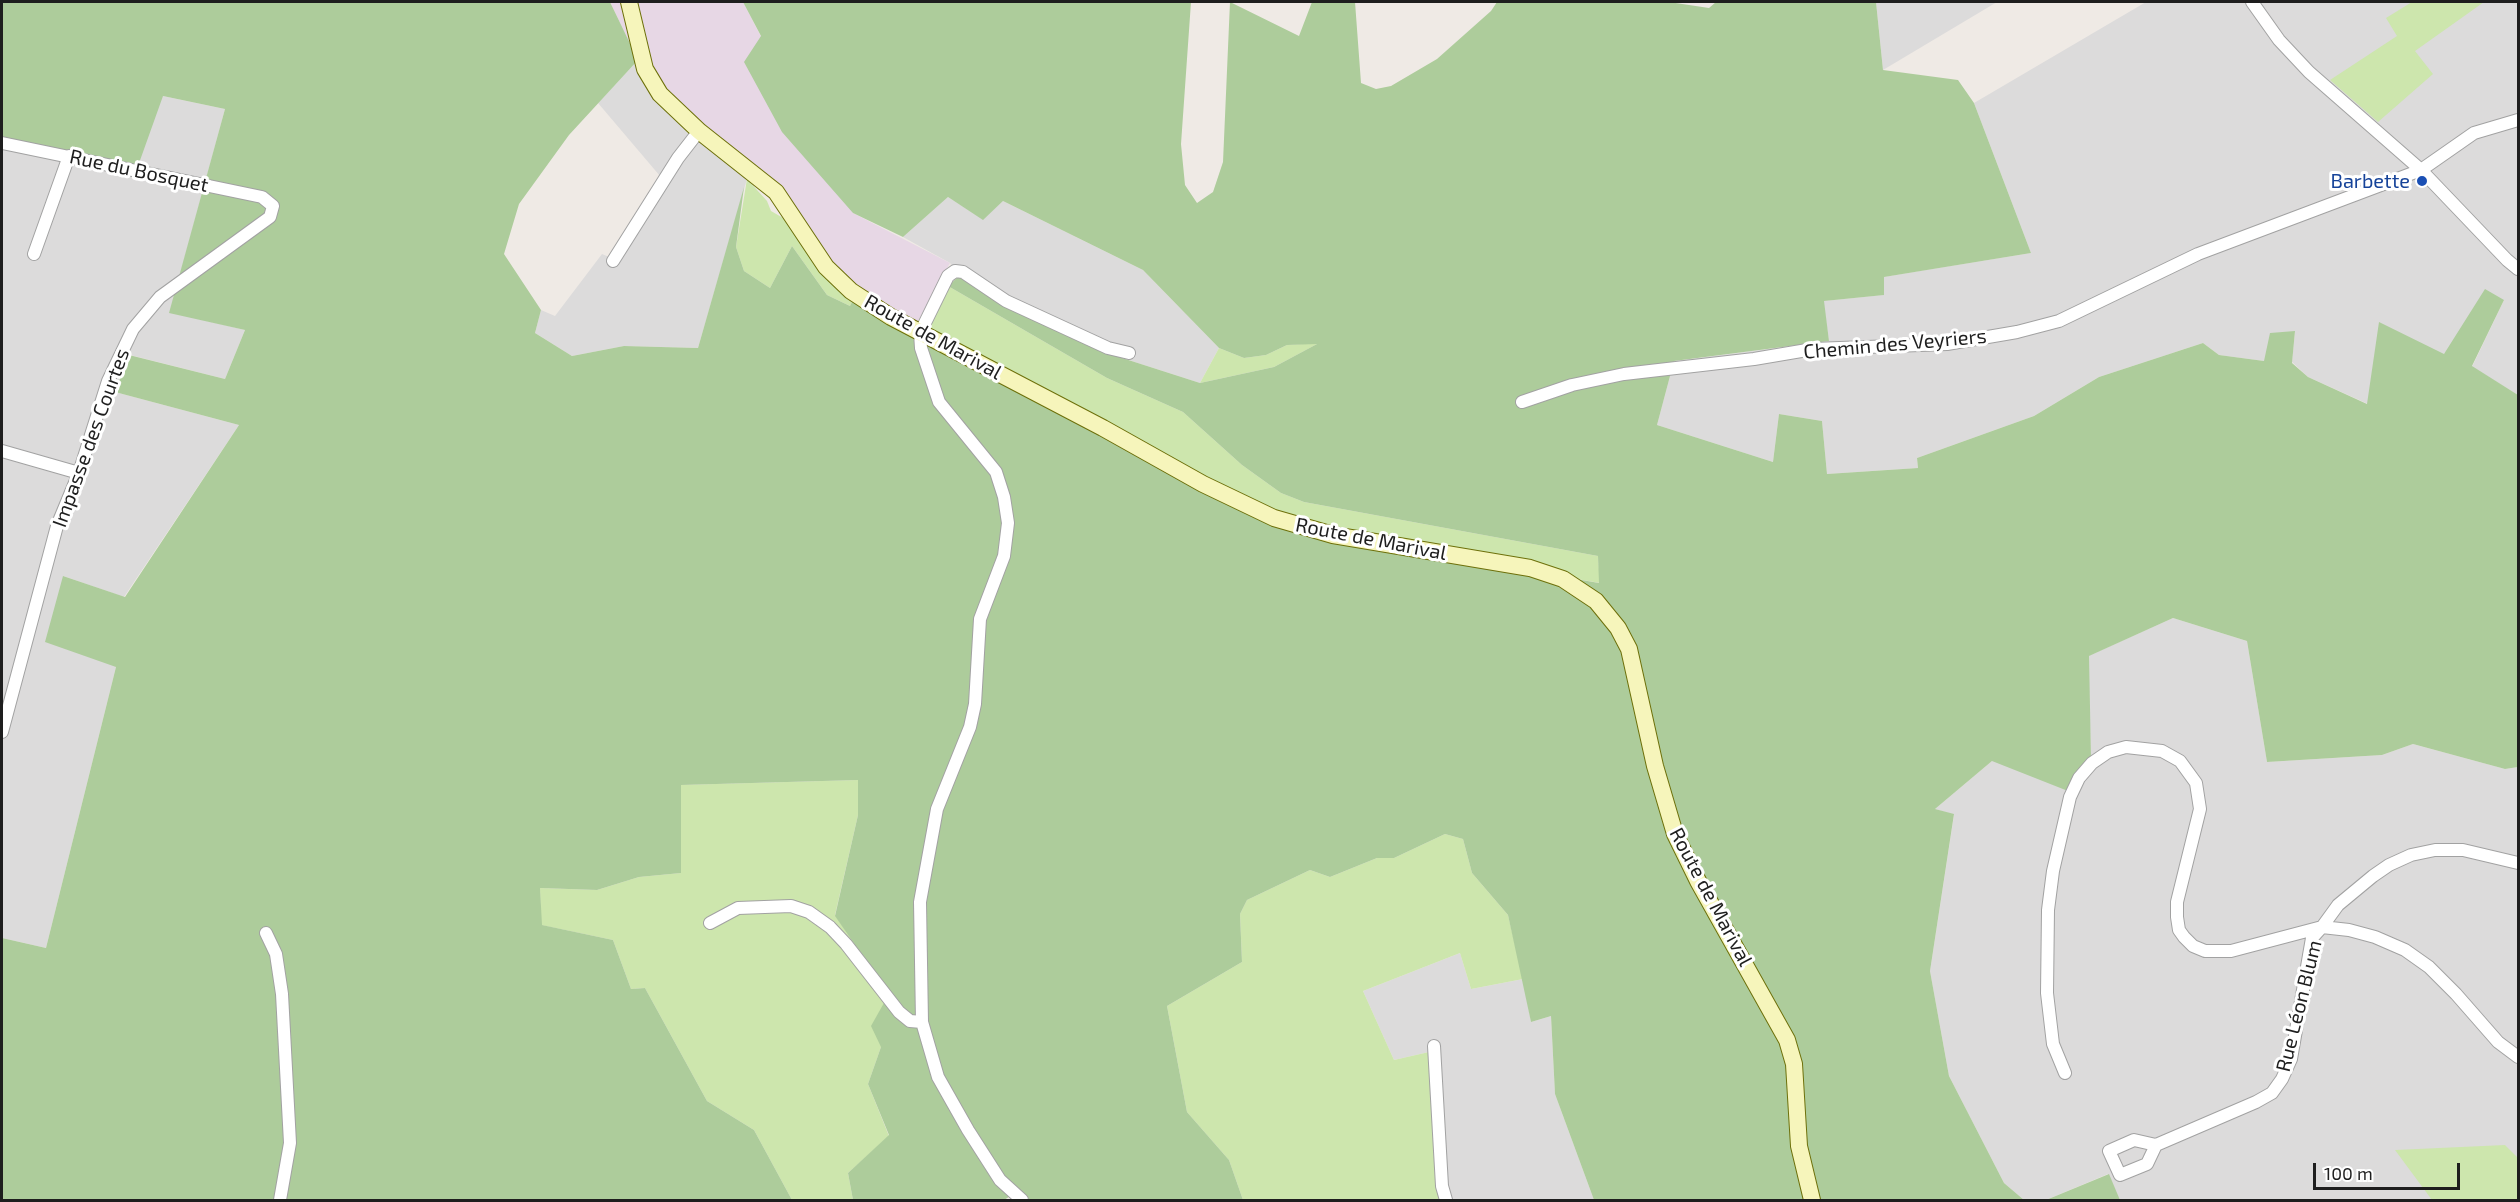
<!DOCTYPE html>
<meta charset="utf-8">
<style>
body{margin:0}
#map{position:relative;width:2520px;height:1202px;overflow:hidden;background:#efeae5;font-family:"Exo 2",sans-serif}
canvas{display:block}
.frame{position:absolute;inset:0;border:3px solid #1e1e1e;pointer-events:none}
.scale{position:absolute;left:2313px;top:1163px;width:147px;height:27px;box-sizing:border-box;border:3px solid #1e1e1e;border-top:0;padding-left:8px;font-size:18px;line-height:21px;white-space:nowrap;color:#1e1e1e;-webkit-text-stroke:4px #fff;paint-order:stroke}
</style>
<div id="map">
<canvas width="2520" height="1202"></canvas>
<div class="frame"></div>
<div class="scale">100 m</div>
</div>
<script>
const c = document.querySelector('canvas').getContext('2d');
c.lineJoin = 'round';
function fill(path, color) { c.fillStyle = color; c.fill(path, 'evenodd'); }
const toPath = rows => new Path2D(rows.map(r => 'M' + r).join(''));
function strokePath(path, color, width, dash) { c.strokeStyle = color; c.lineWidth = width; c.lineCap = dash ? 'butt' : 'round'; c.setLineDash(dash || []); c.stroke(path); }
function drawText(font, color, halo, rows, align = 'center') {
  c.font = font + ' "Exo 2",sans-serif'; c.lineWidth = 6; c.setLineDash([]); c.textBaseline = 'middle'; c.strokeStyle = halo; c.fillStyle = color; for (const [text, x, y, turn = 0] of rows) {
    c.save(); c.translate(x, y); c.rotate((+turn || 0) * Math.PI / 180); c.textAlign = isNaN(turn) ? turn : align; if (halo) c.strokeText(text, 0, 0); c.fillText(text, 0, 0); c.restore();
  }
}
fill(toPath([
 [1876,2,1997,2,1883,70],
 [2146,2,2518,2,2518,395,2472,367,2504,300,2444,354,2368,404,2308,377,2292,362,2295,332,2264,361,2219,355,2203,343,2099,377,2034,416,1917,458,1918,468,1827,474,1822,421,1779,414,1773,462,1657,425,1674,361,1829,341,1823,301,1883,295,1883,277,2031,253,1974,103],
 [638,60,747,179,698,348,624,346,572,356,535,333,541,310,555,316,602,254,609,257,660,176,598,103],
 [163,96,225,109,170,312,245,330,225,379,130,355,115,392,239,425,124,597,63,576,116,667,46,948,2,938,2,138],
 [948,197,983,219,1003,201,1143,270,1219,348,1200,383,1119,357,959,276,950,263,903,237],
 [2173,618,2247,641,2267,762,2382,755,2413,744,2505,769,2518,767,2518,1200,2120,1200,2108,1174,2046,1200,2024,1200,2004,1183,1949,1076,1930,971,1954,815,1935,809,1992,761,2091,758,2088,656],
 [1460,953,1471,989,1523,979,1531,1022,1551,1016,1555,1094,1594,1200,1441,1200,1435,1178,1429,1052,1394,1060,1363,991]
]), '#dcdbdb');
fill(toPath([
 [610,2,743,2,853,213,950,263,912,332,880,315,638,60]
]), '#e7d7e5');
fill(toPath([
 [2412,2,2484,2,2415,51,2433,74,2378,122,2330,80,2397,36,2386,18],
 [747,179,767,201,771,211,790,222,854,298,850,306,827,295,792,246,770,288,744,271,736,247],
 [948,286,1107,378,1183,412,1242,465,1281,493,1304,502,1598,556,1600,583,1308,533,925,337],
 [1319,343,1274,367,1200,383,1219,348,1244,358,1266,355,1287,345],
 [858,780,858,815,835,915,889,994,881,1047,868,1084,889,1136,848,1173,853,1200,792,1200,754,1130,707,1101,645,988,631,989,613,940,541,925,540,888,597,890,639,877,681,873,680,785],
 [1445,834,1463,839,1472,873,1508,915,1523,979,1471,989,1460,953,1363,991,1394,1060,1429,1052,1435,1178,1441,1200,1243,1200,1229,1160,1187,1112,1167,1006,1242,962,1240,914,1247,900,1310,870,1330,877,1377,858,1394,858],
 [2505,1145,2518,1158,2518,1200,2432,1200,2395,1150]
]), '#cde6ad');
fill(toPath([
 [2,2,610,2,638,60,569,135,519,204,504,254,541,310,535,333,572,356,624,346,698,348,744,187,736,247,744,271,770,288,792,246,827,295,850,306,854,298,1308,533,1599,583,1598,556,1304,502,1281,493,1242,465,1183,412,1107,378,948,286,959,276,1119,357,1200,383,1274,367,1317,344,1287,345,1266,355,1244,358,1219,348,1143,270,1003,201,983,220,948,197,903,237,853,213,782,132,744,62,761,36,743,2,1191,2,1181,144,1185,185,1197,203,1213,192,1223,162,1230,2,1299,36,1312,2,1355,2,1361,83,1376,89,1391,86,1437,59,1491,11,1497,2,1669,2,1709,8,1716,2,1876,2,1883,70,1958,80,1974,103,2031,253,1884,277,1884,295,1824,301,1829,341,1674,361,1657,425,1773,462,1779,414,1822,421,1827,474,1918,468,1917,458,2034,416,2099,377,2203,343,2219,355,2264,361,2270,333,2295,331,2292,363,2308,377,2367,404,2379,322,2444,354,2485,289,2504,300,2472,366,2518,395,2518,767,2505,769,2413,744,2382,755,2267,762,2247,641,2173,618,2089,656,2091,758,2068,791,1992,761,1935,809,1954,814,1930,971,1949,1076,2004,1183,2024,1200,1594,1200,1555,1094,1551,1016,1531,1022,1508,915,1472,873,1463,839,1445,834,1394,858,1377,858,1330,877,1310,870,1247,900,1240,914,1242,962,1167,1006,1187,1112,1229,1160,1243,1200,1030,1200,1020,1190,1004,1200,853,1200,848,1173,889,1135,868,1084,881,1047,871,1026,889,994,835,916,858,815,858,780,681,785,681,873,639,877,597,890,540,888,542,925,613,940,631,989,645,988,707,1101,754,1130,792,1200,2,1200,2,938,46,948,116,667,45,642,63,576,125,597,239,425,115,392,129,355,225,379,245,330,169,313,225,109,163,96,138,166,2,138],
 [2109,1174,2120,1200,2046,1200]
]), '#adcc9b');
const minor = toPath([
 [2252,2,2279,40,2309,72,2421,170,2507,260,2518,269],
 [2,143,262,197,273,206,270,217,160,297,133,329,108,381,79,473,57,526,2,732],
 [34,254,69,156],
 [613,261,678,158,699,131],
 [1522,402,1572,385,1624,374,1754,359,1813,349,1947,344,2017,332,2059,321,2198,254,2421,170,2474,133,2518,120],
 [2,451,79,473],
 [710,923,738,908,791,906,809,912,830,927,846,944,899,1012,910,1021,922,1022],
 [266,933,276,954,282,994,290,1143,280,1200],
 [1434,1046,1442,1186,1446,1200],
 [2065,1073,2053,1044,2047,993,2048,910,2053,871,2070,797,2079,778,2092,763,2108,752,2126,747,2162,751,2180,761,2196,783,2200,809,2177,902,2177,917,2179,930,2184,937,2193,946,2205,951,2231,951,2322,927,2338,905,2373,876,2389,865,2411,855,2435,850,2463,850,2518,863],
 [2156,1145,2147,1164,2120,1175,2109,1151,2134,1140,2156,1145,2256,1102,2272,1093,2282,1079,2291,1059,2312,938,2322,927,2349,930,2375,937,2405,950,2429,967,2456,994,2498,1042,2518,1057],
 [1022,1200,1000,1180,968,1130,938,1077,922,1022,920,902,937,809,970,727,975,704,980,619,1004,556,1008,523,1004,497,996,472,939,402,921,348,920,333,948,276,955,271,963,272,1006,301,1108,348,1129,353]
]);
const secondary = toPath([
 [629,2,645,69,660,94,699,131,776,192,826,267,851,291,891,317,1103,428,1203,484,1274,518,1333,535,1530,568,1563,579,1596,601,1618,628,1629,649,1655,766,1675,834,1698,881,1787,1040,1794,1064,1799,1146,1812,1200]
]);
strokePath(minor, '#a2a2a2', 14);
strokePath(secondary, '#6d700a', 18);
strokePath(minor, '#fff', 12);
strokePath(secondary, '#f6f5bb', 16);
for (const [x, y, r, color] of [
 [2422,181,6,"#1a4fb4"]
]) { const dot = new Path2D(); dot.arc(x, y, r, 0, 2 * Math.PI); c.fillStyle = color; c.fill(dot); strokePath(dot, '#fff', 2); }
drawText('20px', '#1e1e1e', '#fff', [
 ["Rue du Bosquet",139,171,12],
 ["Route de Marival",933,337,29],
 ["Chemin des Veyriers",1895,344,-5],
 ["Impasse des Courtes",91,438,-70],
 ["Route de Marival",1371,539,11],
 ["Route de Marival",1711,897,62],
 ["Rue Léon Blum",2299,1006,-76]
]);
drawText('20px', '#164399', '#fff', [
 ["Barbette",2410,181]
], 'right');
</script>
